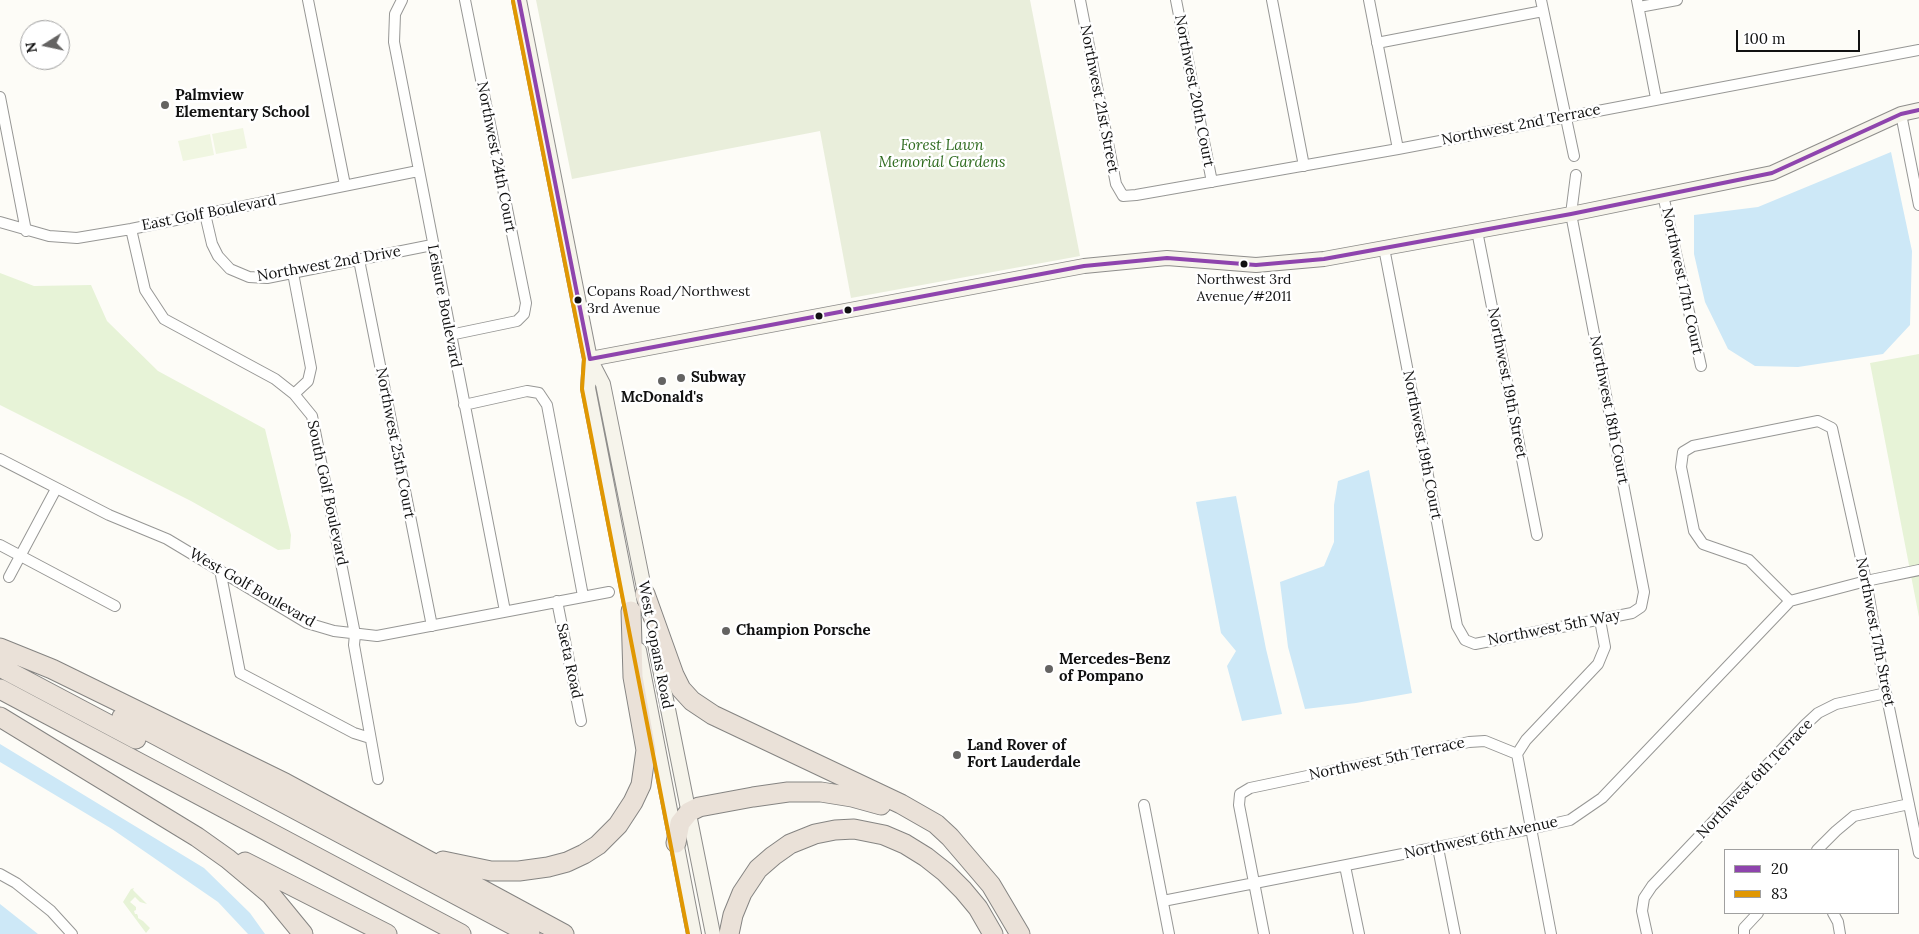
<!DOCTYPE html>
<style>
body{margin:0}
#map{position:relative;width:1919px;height:934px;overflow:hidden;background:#fdfcf7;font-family:Lora,serif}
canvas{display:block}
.legend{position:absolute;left:1724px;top:849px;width:175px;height:65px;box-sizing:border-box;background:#fff;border:1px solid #a0a0a0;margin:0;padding:6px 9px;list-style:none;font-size:15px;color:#111}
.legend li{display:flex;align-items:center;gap:10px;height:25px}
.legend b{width:25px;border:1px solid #a0a0a0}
.north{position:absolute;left:20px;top:20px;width:50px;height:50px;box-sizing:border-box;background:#fff;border:1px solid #a0a0a0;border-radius:50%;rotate:260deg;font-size:14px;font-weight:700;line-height:20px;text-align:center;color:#111}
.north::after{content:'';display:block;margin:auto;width:18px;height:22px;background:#646362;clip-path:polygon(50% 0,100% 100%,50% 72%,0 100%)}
.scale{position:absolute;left:1736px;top:30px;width:124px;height:22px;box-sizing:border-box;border:2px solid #111;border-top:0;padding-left:6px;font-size:15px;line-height:18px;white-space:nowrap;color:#111;-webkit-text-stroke:4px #fff;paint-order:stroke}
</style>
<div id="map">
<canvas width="1919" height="934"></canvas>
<ul class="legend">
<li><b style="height:6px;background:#8e44ad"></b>20</li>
<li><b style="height:6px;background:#e09702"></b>83</li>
</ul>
<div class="north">N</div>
<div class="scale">100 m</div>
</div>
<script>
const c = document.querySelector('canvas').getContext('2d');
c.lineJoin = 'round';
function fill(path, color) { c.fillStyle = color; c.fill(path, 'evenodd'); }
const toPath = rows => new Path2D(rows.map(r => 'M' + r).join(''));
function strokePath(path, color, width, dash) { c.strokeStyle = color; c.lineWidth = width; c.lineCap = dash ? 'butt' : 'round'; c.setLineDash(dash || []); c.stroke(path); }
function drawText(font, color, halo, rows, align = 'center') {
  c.font = font + ' Lora,serif'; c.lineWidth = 5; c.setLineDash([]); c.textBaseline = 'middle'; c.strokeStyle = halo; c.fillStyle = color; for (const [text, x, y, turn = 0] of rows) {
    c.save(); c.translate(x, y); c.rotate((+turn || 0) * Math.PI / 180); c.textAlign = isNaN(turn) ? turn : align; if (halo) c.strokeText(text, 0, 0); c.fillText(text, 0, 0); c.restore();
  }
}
fill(toPath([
 [0,273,34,286,91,285,107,321,158,371,265,429,291,535,290,549,278,550,191,501,0,405],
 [1919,354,1919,617,1870,363],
 [134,888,133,890,147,904,140,902,135,897,130,902,136,907,136,910,134,911,135,914,137,914,138,916,138,918,143,921,150,928,146,933,123,902,131,889]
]), '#e7f3d7');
fill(toPath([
 [536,0,1030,0,1080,256,851,298,820,131,572,179]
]), '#e9eedb');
fill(toPath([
 [243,128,247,148,216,154,212,134],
 [210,134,214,155,183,161,178,141]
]), '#f0f6e1');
fill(toPath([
 [1891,152,1912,251,1910,325,1883,354,1798,367,1755,366,1728,349,1705,302,1694,254,1694,215,1758,207],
 [1369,470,1412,693,1356,703,1305,709,1288,647,1280,582,1324,566,1334,542,1334,505,1338,481],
 [1236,496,1266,649,1282,714,1242,721,1227,666,1236,651,1221,633,1196,502],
 [0,744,204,868,250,913,265,934,248,934,218,902,112,829,0,762],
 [0,904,38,934,0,934]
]), '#cde8f7');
const street = toPath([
 [308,0,345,185],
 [402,0,395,14,394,42,505,611],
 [1080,0,1116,184,1123,196,1136,195,1398,149,1919,50],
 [1176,0,1212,182],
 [1272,0,1304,166],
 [1369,0,1398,149],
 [1541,0,1574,156],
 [1637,0,1656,98],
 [1639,7,1677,0],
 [1377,43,1543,11],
 [0,97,26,231],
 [1901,114,1919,205],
 [1663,195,1701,366],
 [205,214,212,244,218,256,230,269,249,277,267,278,432,245],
 [0,222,49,236,77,238,131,229,418,171],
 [131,229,145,290,164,319,275,379,294,394,312,416,355,634,354,645,378,779],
 [1477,231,1537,535],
 [1384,248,1457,626,1465,640,1475,644,1632,613,1641,607,1644,592,1571,214,1576,175],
 [359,260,432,626],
 [293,273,311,368,308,381,294,394],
 [450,335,517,321,524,314,526,303,465,0],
 [464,405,527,391,539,393,547,405,583,596],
 [0,459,109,515,167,539,307,623,334,631,377,636,609,592],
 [0,545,115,606],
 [220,570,240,673,354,733,370,738],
 [9,577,56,489],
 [557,601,581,721],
 [1790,601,1749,560,1703,544,1694,531,1681,467,1683,452,1693,446,1818,421,1832,428,1866,581,1886,693,1919,853],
 [1517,754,1551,934],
 [1144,805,1169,934],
 [1438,848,1455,934],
 [1817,850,1836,831,1854,816,1909,804],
 [1345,866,1359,934],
 [0,874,16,883,51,911,72,934],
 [1163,901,1530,829,1570,820,1602,798,1790,601,1866,581,1919,570],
 [1833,913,1838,922,1840,934],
 [1264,934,1239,805,1240,794,1250,788,1469,742,1485,741,1517,754,1526,740,1598,664,1605,647,1600,620],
 [1647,934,1642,911,1644,898,1652,886,1805,725,1818,713,1836,704,1886,693],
 [1744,934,1744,928,1758,913]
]);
const secondary = toPath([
 [519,0,590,359,588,388,633,619],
 [590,359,1084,266,1167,258,1256,265,1324,259,1571,214,1772,173,1901,114,1919,110],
 [590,359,603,384,647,603],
 [654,639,713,934],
 [639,650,694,934]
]);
const highway = toPath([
 [645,594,674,675,681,689,692,701,713,715,901,804,936,824,950,837,991,885,1020,934],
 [0,648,52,669,285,783,564,934],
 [0,667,136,739],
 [0,689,461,934],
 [0,717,197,837,228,859,271,895,303,934],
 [122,717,530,934],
 [676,843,680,823,689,812,699,807,753,797,788,792,821,792,852,797,881,805],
 [443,861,491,871,519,871,548,867,567,862,584,854,598,845,618,825,633,802,641,785,646,750,633,677,631,611],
 [245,862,387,934],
 [729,934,733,915,742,893,758,869,773,856,790,844,815,834,835,830,854,829,884,835,905,844,926,857,945,872,963,890,978,908,993,934]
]);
strokePath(street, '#979795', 12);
strokePath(secondary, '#8e8d8b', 16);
strokePath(highway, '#858482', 21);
strokePath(street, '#fffffe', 10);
strokePath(secondary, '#f6f4eb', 14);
strokePath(highway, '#eae1d8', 19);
strokePath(toPath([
 [519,0,590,359,1084,266,1167,258,1256,265,1324,259,1571,214,1772,173,1901,114,1919,110]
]), '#8e44ad', 4);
strokePath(toPath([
 [513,1,584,359,582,389,688,934]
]), '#e09702', 4);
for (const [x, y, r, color] of [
 [165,105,5,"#646362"],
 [1244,264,4.5,"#111"],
 [578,300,4.5,"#111"],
 [848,310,4.5,"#111"],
 [819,316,4.5,"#111"],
 [681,378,5,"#646362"],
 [662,381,5,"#646362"],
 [726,631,5,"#646362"],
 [1049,669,5,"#646362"],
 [957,755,5,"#646362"]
]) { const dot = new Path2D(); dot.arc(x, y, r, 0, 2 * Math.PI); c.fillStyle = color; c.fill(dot); strokePath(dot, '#fff', 2); }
drawText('14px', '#111', '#fff', [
 ["Northwest 3rd",1244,280],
 ["Avenue/#2011",1244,297],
 ["Copans Road/Northwest",587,292,"left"],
 ["3rd Avenue",587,309,"left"]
]);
drawText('15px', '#111', '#fff', [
 ["Northwest 20th Court",1194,91,79],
 ["Northwest 21st Street",1099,99,79],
 ["Northwest 2nd Terrace",1521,125,-11],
 ["Northwest 24th Court",496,157,79],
 ["East Golf Boulevard",209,213,-11],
 ["Northwest 2nd Drive",329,264,-10],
 ["Northwest 17th Court",1682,281,78],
 ["Leisure Boulevard",444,306,79],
 ["Northwest 19th Street",1507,383,79],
 ["Northwest 18th Court",1609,410,79],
 ["Northwest 25th Court",395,443,79],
 ["Northwest 19th Court",1422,445,79],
 ["South Golf Boulevard",327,493,78],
 ["West Golf Boulevard",252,588,30],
 ["Northwest 5th Way",1554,628,-11],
 ["Northwest 17th Street",1875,632,79],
 ["West Copans Road",655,645,79],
 ["Saeta Road",569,661,78],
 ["Northwest 5th Terrace",1387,759,-12],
 ["Northwest 6th Terrace",1755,779,-46],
 ["Northwest 6th Avenue",1481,838,-12]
]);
drawText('bold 15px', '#111', '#fff', [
 ["Palmview",175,96],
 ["Elementary School",175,113],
 ["Subway",691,378],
 ["McDonald's",662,398,"center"],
 ["Champion Porsche",736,631],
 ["Mercedes-Benz",1059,660],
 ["of Pompano",1059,677],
 ["Land Rover of",967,746],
 ["Fort Lauderdale",967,763]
], 'left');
drawText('italic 15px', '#2f6b1f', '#fff', [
 ["Forest Lawn",942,146],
 ["Memorial Gardens",942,163]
]);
</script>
